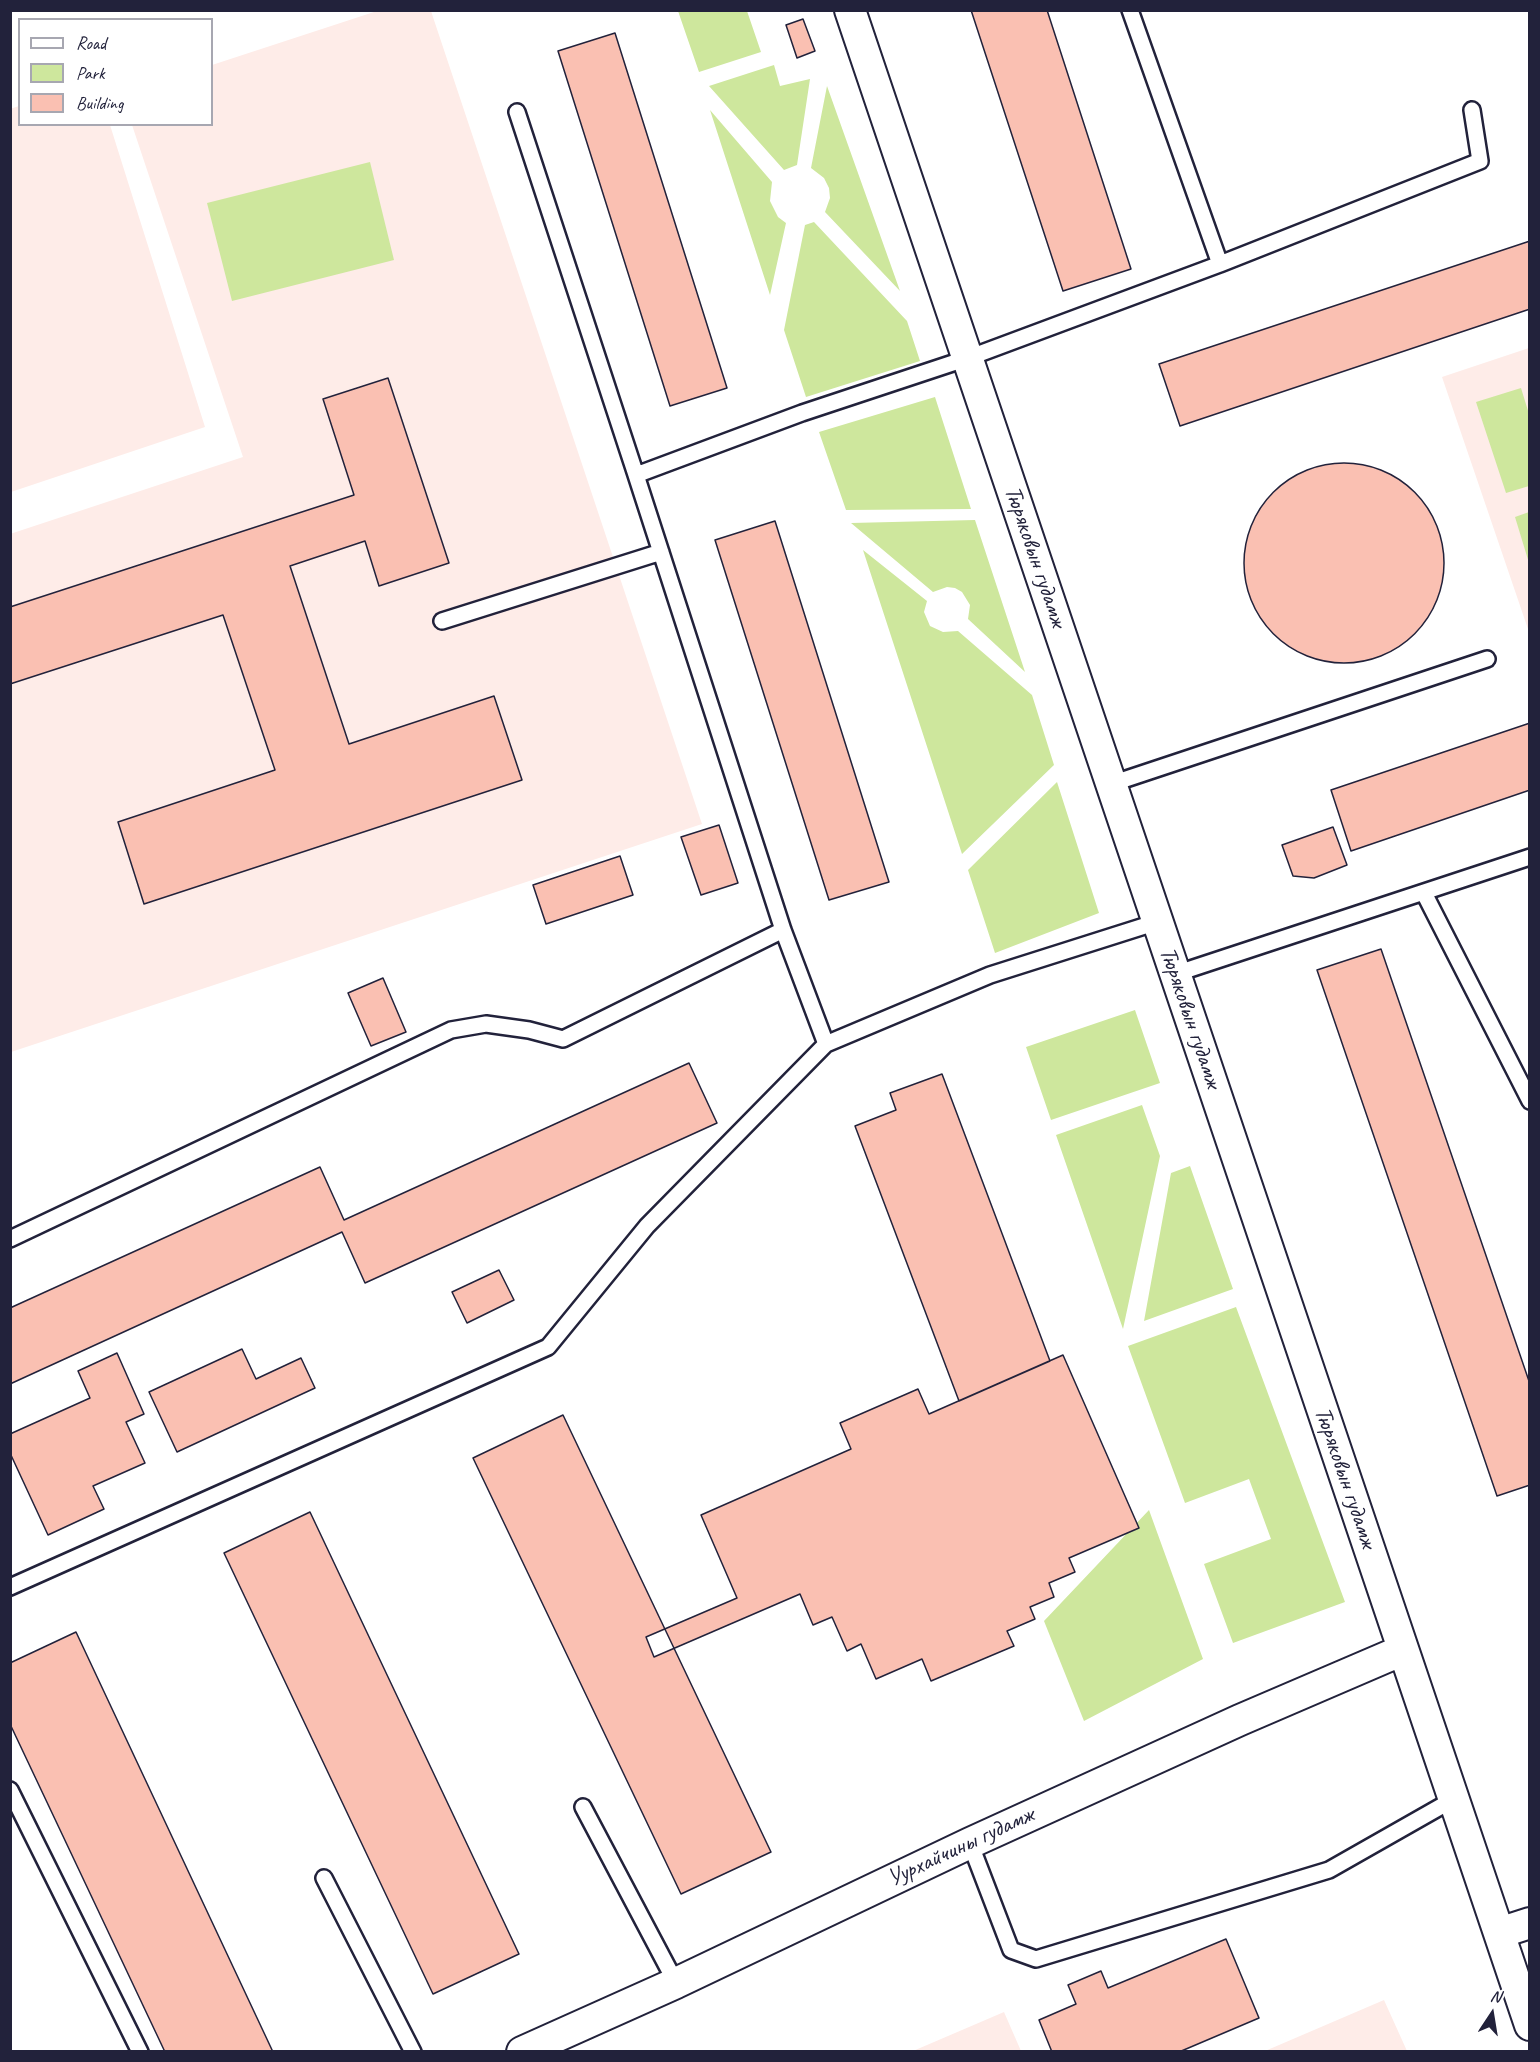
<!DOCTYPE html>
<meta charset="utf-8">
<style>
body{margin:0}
#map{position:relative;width:1540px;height:2062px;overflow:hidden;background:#fff;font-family:Caveat,sans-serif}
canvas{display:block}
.frame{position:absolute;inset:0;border:12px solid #22223b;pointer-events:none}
.legend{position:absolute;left:18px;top:18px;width:195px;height:108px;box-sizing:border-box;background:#fff;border:2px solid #a7a7b1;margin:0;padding:8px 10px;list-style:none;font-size:18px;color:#22223b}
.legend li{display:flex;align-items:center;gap:12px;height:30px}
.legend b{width:30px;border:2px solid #a7a7b1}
.north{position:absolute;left:1462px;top:1984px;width:60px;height:60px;-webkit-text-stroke:4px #fff;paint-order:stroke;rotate:12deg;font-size:16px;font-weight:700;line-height:24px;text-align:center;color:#22223b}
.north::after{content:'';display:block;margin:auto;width:21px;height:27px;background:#22223b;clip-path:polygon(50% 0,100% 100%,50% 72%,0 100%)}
</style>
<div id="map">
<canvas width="1540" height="2062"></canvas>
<div class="frame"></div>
<ul class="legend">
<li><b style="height:8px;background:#fff"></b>Road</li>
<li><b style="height:16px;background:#cee79d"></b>Park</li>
<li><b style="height:16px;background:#fac0b2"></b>Building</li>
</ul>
<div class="north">N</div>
</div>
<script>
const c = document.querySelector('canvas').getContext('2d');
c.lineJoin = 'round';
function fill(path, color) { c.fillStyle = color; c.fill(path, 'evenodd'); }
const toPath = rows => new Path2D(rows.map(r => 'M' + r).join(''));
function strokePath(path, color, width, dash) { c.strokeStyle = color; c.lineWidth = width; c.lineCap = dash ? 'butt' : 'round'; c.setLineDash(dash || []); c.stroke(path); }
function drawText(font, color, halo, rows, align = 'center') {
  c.font = font + ' Caveat,sans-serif'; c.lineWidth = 5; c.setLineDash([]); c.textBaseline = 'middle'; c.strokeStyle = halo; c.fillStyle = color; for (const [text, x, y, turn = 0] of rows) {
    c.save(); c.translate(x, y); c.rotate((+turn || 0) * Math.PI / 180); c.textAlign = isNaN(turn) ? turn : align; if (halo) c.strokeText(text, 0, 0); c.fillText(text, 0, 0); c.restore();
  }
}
fill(toPath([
 [377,11,431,11,702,824,11,1052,10,534,243,457,132,125,212,124,212,65],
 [19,106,20,124,110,125,205,427,11,492,10,109],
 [1529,348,1529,632,1442,377],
 [1384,2000,1407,2051,1265,2051],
 [1004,2012,1021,2051,913,2051]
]), '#feece8');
fill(toPath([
 [678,11,747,11,761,52,699,72],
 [774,65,780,86,810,79,797,165,784,170,709,86],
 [827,86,900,291,825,212,830,198,829,188,824,178,811,168],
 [710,110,772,182,770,201,778,217,786,223,770,295],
 [370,162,394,260,232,301,207,203],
 [814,222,907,321,920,361,806,397,784,330,805,225],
 [1521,388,1529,414,1529,486,1506,493,1476,402],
 [935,397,971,509,846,510,819,432],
 [1529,512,1530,512,1529,563,1515,517],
 [975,520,1025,672,968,619,970,605,962,592,955,588,947,587,933,592,851,523],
 [863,550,927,601,924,612,930,626,943,632,958,631,1032,695,1054,765,962,854],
 [1057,782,1099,913,995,953,968,870],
 [1135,1010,1160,1083,1051,1120,1026,1047],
 [1142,1105,1160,1156,1123,1329,1056,1135],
 [1190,1166,1233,1289,1144,1321,1171,1173],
 [1236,1307,1345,1602,1233,1643,1204,1564,1271,1539,1249,1479,1185,1503,1128,1346],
 [1149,1510,1203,1659,1084,1721,1044,1621]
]), '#cee79d');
const building = toPath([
 [971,10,1047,10,1131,269,1063,291,971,10],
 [803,19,815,51,797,58,786,25,803,19],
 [615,33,727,388,670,406,558,51,615,33],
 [1530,241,1530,309,1180,426,1159,364,1530,241],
 [388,378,449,563,379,586,365,541,290,566,349,744,494,696,522,780,144,904,118,822,275,770,223,615,10,684,10,607,354,495,323,399,388,378],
 '1244 563a100 100 0 1 1 200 0a100 100 0 1 1-200 0Z',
 [775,521,889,882,829,900,715,540,775,521],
 [1530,723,1530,790,1351,851,1331,790,1530,723],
 [719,825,738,883,701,895,681,837,719,825],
 [1333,827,1347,865,1314,878,1293,876,1282,845,1333,827],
 [620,856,633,895,546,924,533,885,620,856],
 [1381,949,1530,1384,1530,1485,1497,1496,1317,970,1381,949],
 [383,978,406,1032,371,1046,348,993,383,978],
 [689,1063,717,1123,365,1283,342,1232,10,1384,10,1308,320,1167,344,1220,689,1063],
 [942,1074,1050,1361,959,1401,855,1126,896,1110,890,1093,942,1074],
 [499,1270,514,1300,467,1323,452,1292,499,1270],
 [242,1349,256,1379,301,1358,315,1388,177,1452,149,1392,242,1349],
 [117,1353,144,1414,126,1422,145,1463,93,1486,104,1509,48,1535,10,1453,10,1434,90,1398,78,1371,117,1353],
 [1063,1355,1139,1528,1069,1558,1075,1572,1049,1583,1054,1597,1030,1607,1035,1619,1007,1631,1014,1646,931,1681,922,1659,876,1679,861,1644,847,1651,832,1617,813,1625,800,1594,654,1657,646,1637,737,1598,701,1515,851,1449,840,1423,918,1389,929,1414,1063,1355],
 [563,1415,771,1852,681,1894,473,1458,563,1415],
 [310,1512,519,1954,433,1994,224,1553,310,1512],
 [76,1632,273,2052,165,2052,10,1724,10,1663,76,1632],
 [1226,1939,1259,2018,1179,2052,1052,2052,1039,2020,1076,2004,1068,1985,1101,1971,1108,1988,1226,1939]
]);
fill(building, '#fac0b2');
strokePath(building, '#22223b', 1.5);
const service = toPath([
 [517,112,636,475,802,413,968,358,1220,264,1130,10],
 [1220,264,1480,161,1472,110],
 [636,475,783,930,826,1044,990,975,1157,922],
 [442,621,661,552],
 [1111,784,1487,659],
 [1424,893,1530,1101],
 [1175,974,1530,857],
 [10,1239,451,1030,486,1024,529,1030,563,1039,783,930],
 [10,1587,548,1347,647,1226,826,1044],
 [10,1790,140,2052],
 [583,1807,676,1983],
 [970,1843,1011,1950,1036,1959,1329,1870,1454,1799],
 [324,1878,413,2052]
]);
const minor = toPath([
 [850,10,1530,2025],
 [1499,1933,1530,1923],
 [522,2052,676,1983,970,1843,1240,1720,1403,1650]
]);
strokePath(service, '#22223b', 20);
strokePath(minor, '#22223b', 34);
strokePath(service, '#fff', 15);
strokePath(minor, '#fff', 30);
drawText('24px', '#22223b', '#fff', [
 ["Тюряковын гудамж",1035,557,71],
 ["Тюряковын гудамж",1190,1018,71],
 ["Тюряковын гудамж",1345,1478,71],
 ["Уурхайчины гудамж",961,1847,-25]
]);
</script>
